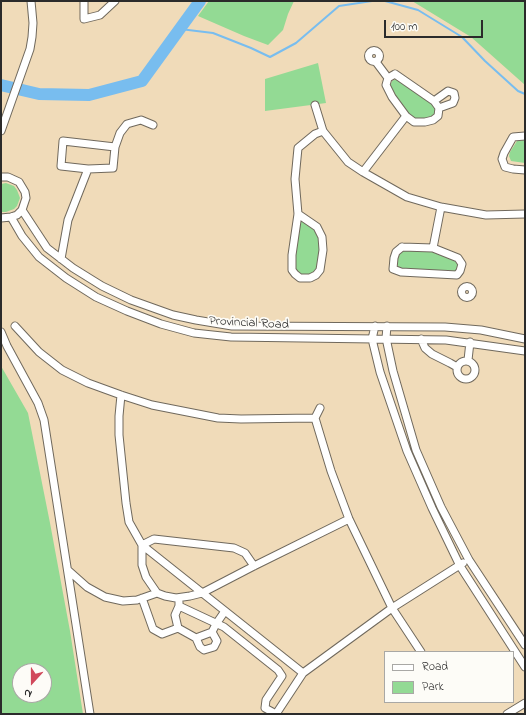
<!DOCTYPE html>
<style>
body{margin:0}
#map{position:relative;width:526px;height:715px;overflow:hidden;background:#f0dbb9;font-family:"Indie Flower",sans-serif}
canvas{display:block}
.frame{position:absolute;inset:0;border:2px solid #2b2b2b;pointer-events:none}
.legend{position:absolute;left:384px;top:651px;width:130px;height:52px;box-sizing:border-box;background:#fdfcf7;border:1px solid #a9a8a5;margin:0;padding:5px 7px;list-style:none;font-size:12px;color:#2b2b2b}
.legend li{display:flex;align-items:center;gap:8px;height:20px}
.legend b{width:20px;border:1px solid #a9a8a5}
.north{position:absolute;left:12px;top:663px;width:40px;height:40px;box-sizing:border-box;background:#fdfcf7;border:1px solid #a9a8a5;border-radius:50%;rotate:201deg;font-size:11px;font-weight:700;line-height:16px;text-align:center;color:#2b2b2b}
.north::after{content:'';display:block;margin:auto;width:14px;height:18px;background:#d1495b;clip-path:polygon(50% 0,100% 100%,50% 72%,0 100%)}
.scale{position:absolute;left:384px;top:20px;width:99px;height:18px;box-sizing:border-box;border:2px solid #2b2b2b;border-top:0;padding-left:5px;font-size:12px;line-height:14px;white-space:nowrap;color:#2b2b2b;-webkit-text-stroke:3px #fdfcf7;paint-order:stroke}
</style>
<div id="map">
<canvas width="526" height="715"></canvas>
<div class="frame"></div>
<ul class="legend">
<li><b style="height:5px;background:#fff"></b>Road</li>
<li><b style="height:11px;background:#93da94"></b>Park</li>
</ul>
<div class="north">N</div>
<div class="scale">100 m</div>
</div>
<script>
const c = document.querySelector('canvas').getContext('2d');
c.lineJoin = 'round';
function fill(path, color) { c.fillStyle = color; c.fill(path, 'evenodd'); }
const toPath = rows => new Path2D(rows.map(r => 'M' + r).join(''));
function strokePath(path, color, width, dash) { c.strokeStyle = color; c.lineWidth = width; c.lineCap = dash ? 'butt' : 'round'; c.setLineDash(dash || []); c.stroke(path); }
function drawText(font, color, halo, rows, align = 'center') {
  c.font = font + ' "Indie Flower",sans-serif'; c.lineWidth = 3.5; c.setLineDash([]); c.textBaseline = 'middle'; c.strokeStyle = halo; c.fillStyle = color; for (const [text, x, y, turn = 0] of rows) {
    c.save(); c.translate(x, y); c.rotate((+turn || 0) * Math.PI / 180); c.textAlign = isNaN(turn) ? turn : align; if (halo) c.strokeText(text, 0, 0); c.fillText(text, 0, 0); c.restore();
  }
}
fill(toPath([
 [209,1,294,1,288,14,283,30,268,45,244,36,198,16],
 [412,1,525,1,525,85,471,37],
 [318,63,326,103,265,111,265,79],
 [398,78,431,101,436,107,434,114,430,118,414,119,407,114,390,87,392,81],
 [525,140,525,163,511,161,509,156,510,152,517,141],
 [6,183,14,186,17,190,20,198,17,206,14,209,6,212,1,212,1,184],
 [298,214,305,219,322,237,316,275,295,274,292,255],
 [405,249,432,250,454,258,458,264,456,270,453,273,404,271,398,268,398,259,400,253],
 [1,366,28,413,50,523,70,631,83,714,1,714],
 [20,671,44,671,44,695,20,695]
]), '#93da94');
strokePath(toPath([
 [385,1,418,10,462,37,485,61,518,91,525,94],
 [180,29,213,33,251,48,270,57,296,43,339,6,372,1]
]), '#78bdef', 2);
strokePath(toPath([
 [1,85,39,94,89,95,142,81,200,1]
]), '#78bdef', 12);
const minor = toPath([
 [84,1,84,19,100,15,115,1],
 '368.5 56a5.5 5.5 0 1 1 11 0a5.5 5.5 0 1 1-11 0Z',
 [376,62,388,78],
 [395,74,434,101,439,108,438,116,433,120,425,122,414,122,406,116,392,97,386,85,388,78,395,74],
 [434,101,448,91,454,93,455,98,453,103,439,108],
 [315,105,323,131,348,162,363,172,407,197,441,207,486,215,525,214],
 [1,131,30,49,32,37,33,23,31,1],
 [525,136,513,137,504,153,502,159,505,167,513,169,525,170],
 [63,141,115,147,113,168,88,169,61,166,63,141],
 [115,147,120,133,127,124,141,120,153,125],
 [363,172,406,116],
 [1,177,8,177,19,182,25,192,26,198,22,210,17,215,11,217,1,218],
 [22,210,47,248,73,268,102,286,131,300,173,315,196,320,232,326,445,327,481,330,525,339],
 [298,214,317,227,322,237,323,250,320,270,316,275,310,278,300,278,295,274,292,270,292,255,298,214,295,179,298,148,315,134,323,131],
 [11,217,22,236,39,257,66,278,96,297,127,311,161,324,194,333,231,337,446,340,525,351],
 [402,247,433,248,458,258,462,264,460,271,457,275,401,272,393,269,394,258,396,252,402,247],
 [433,248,441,207],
 [61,259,68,220,88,169],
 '461.5 292a5.5 5.5 0 1 1 11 0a5.5 5.5 0 1 1-11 0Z',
 [15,326,39,352,62,370,88,383,121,395,152,405,218,418,241,419,315,418,331,471,349,519,392,608,421,652],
 [375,326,372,339,380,372,407,451,432,508,460,566,525,667],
 [387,326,386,338,393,371,416,450,441,507,469,560,525,645],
 [1,332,7,346,38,403,44,420,90,714],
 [421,339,425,348,432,354,450,363,457,367],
 [468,360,470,342],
 '457 370a9 9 0 1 1 18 0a9 9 0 1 1-18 0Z',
 [121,395,119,416,119,435,126,503,129,522,142,545,303,673],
 [315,418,320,408],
 [254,566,245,553,234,548,154,539,142,545,142,565,146,577,157,593,165,596,176,598,190,596,202,593,254,566,349,519],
 [69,571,87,587,105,597,123,601,137,600,157,593],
 [142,598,153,629,162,634,178,628],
 [179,602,179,606,175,615,178,628,196,638,212,632,216,624,225,611],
 [179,606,224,627,278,670,282,676,266,700,265,708,276,714],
 [196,638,200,647,204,650,214,647,217,641,212,632],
 [276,714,303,673,392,608,463,563],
 [507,714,525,703]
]);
strokePath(minor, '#70695d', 9);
strokePath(minor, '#fff', 7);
drawText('13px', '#2b2b2b', '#fdfcf7', [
 ["Provincial Road",249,324,3]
]);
</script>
